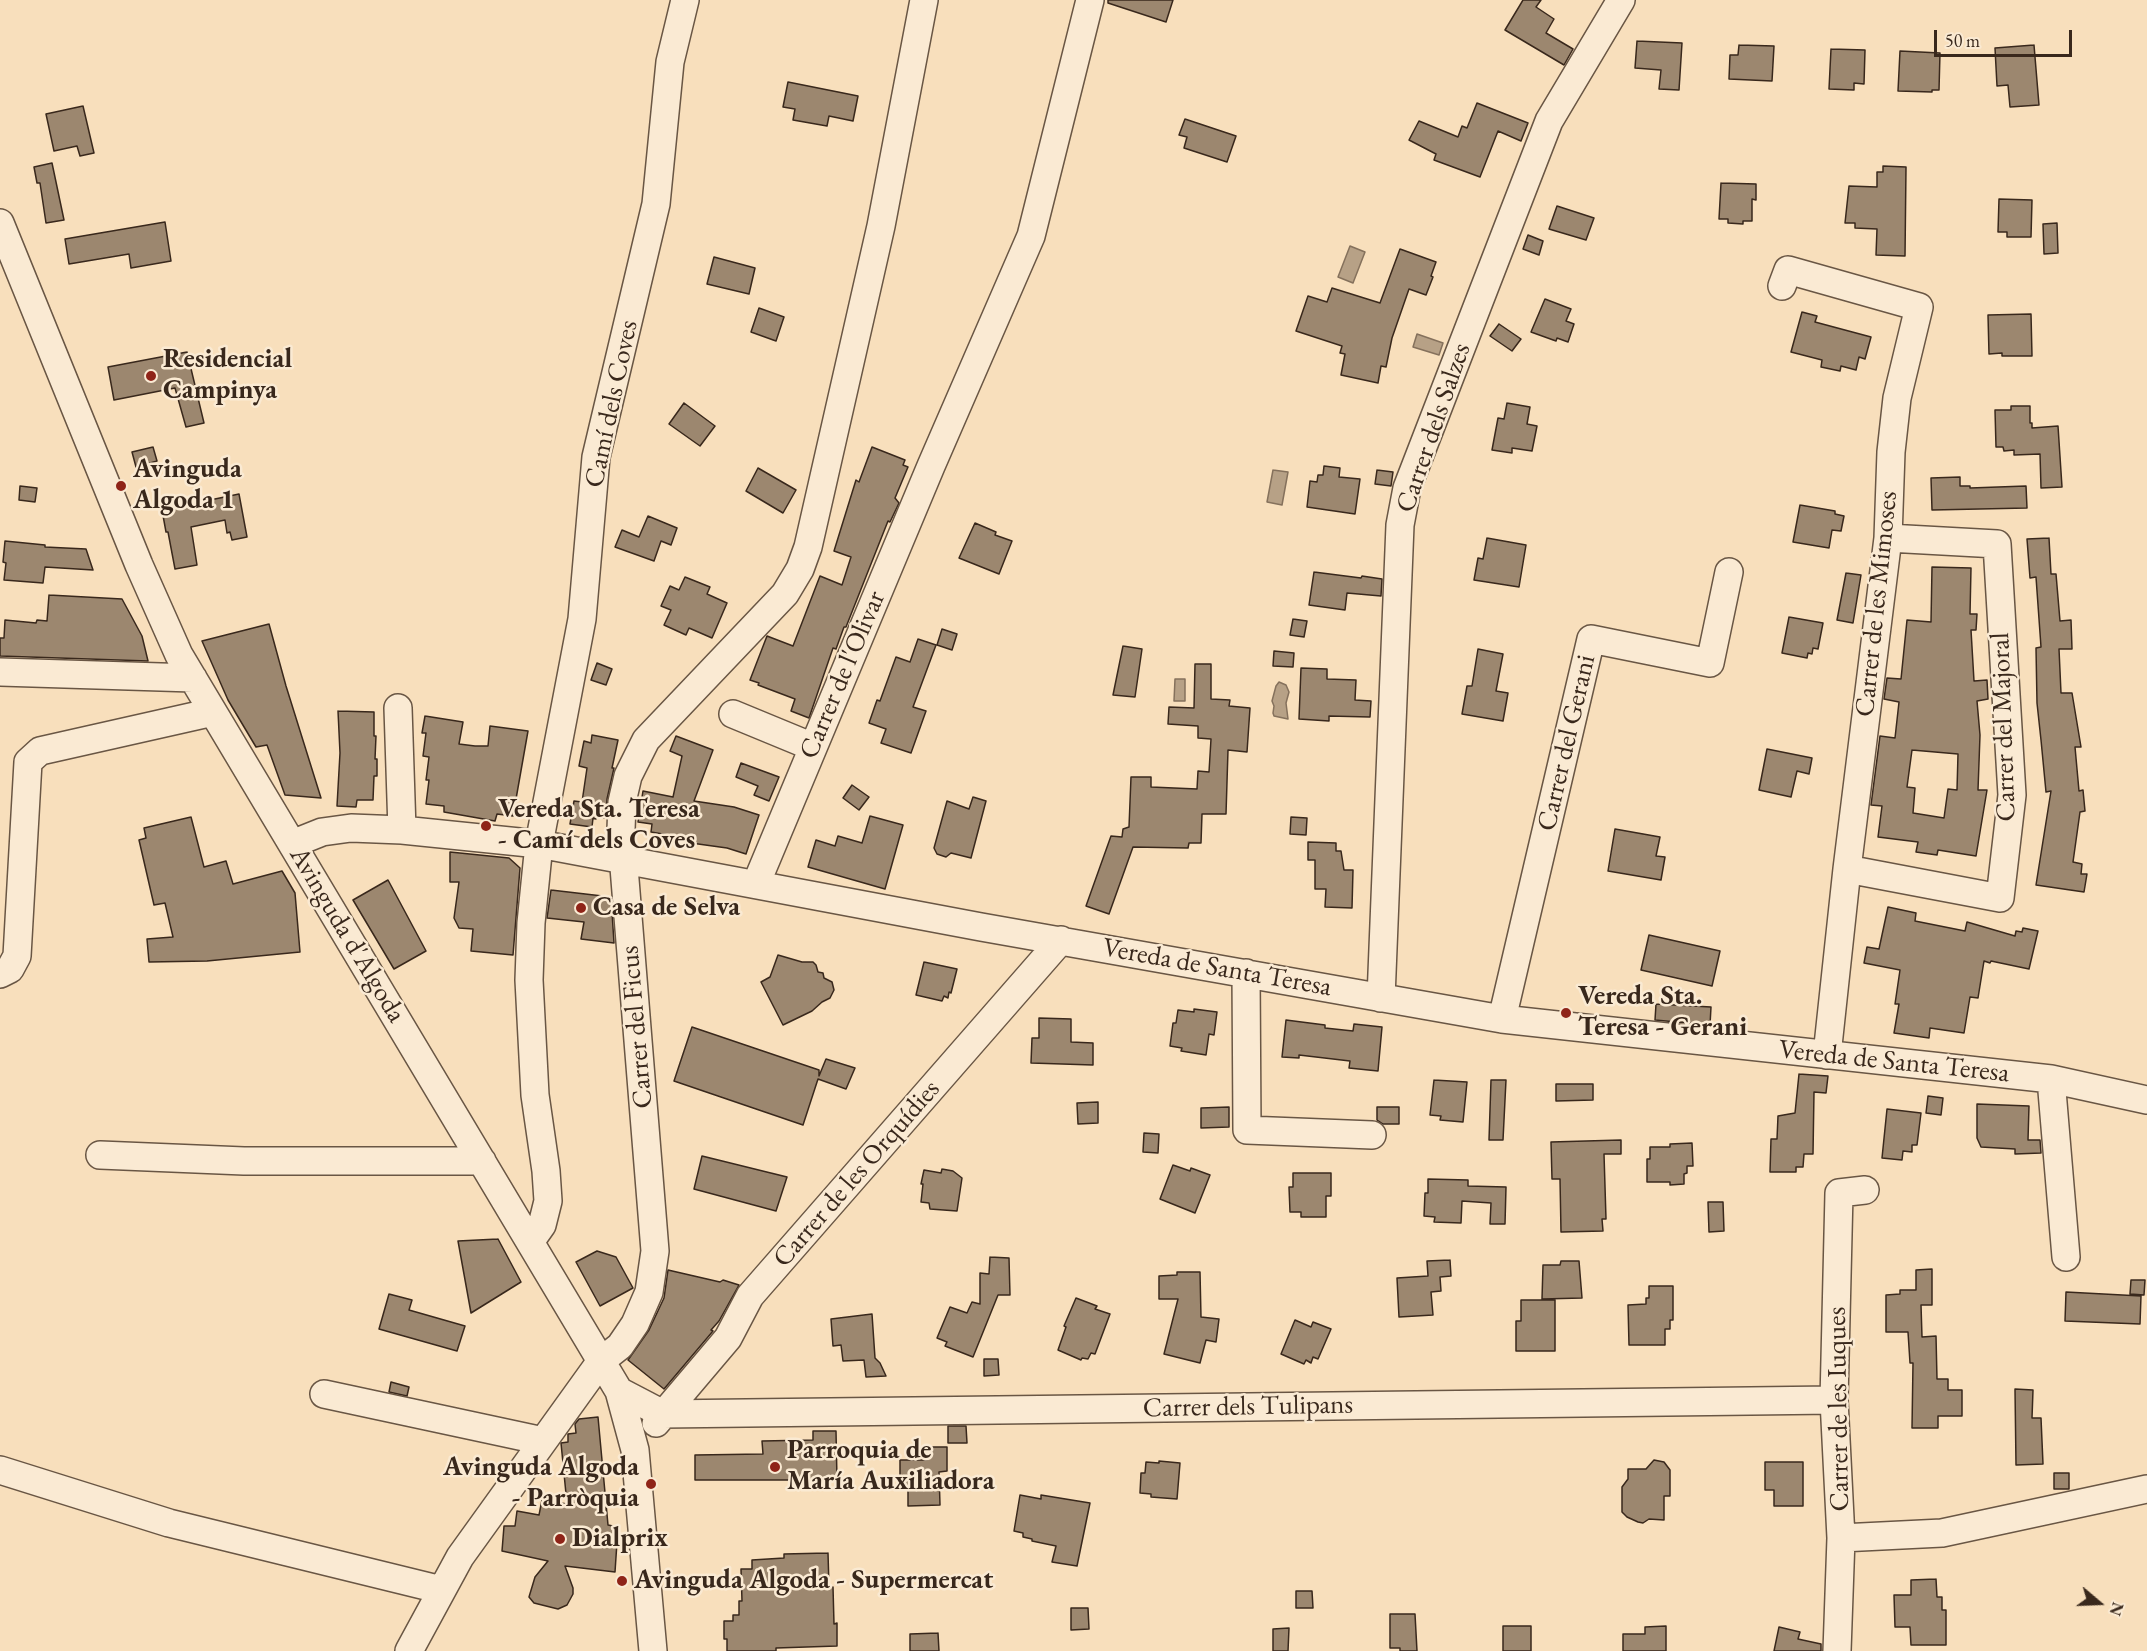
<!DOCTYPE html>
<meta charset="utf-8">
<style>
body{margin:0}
#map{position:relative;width:2147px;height:1651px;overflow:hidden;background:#f8dfbc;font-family:"EB Garamond",serif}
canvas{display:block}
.north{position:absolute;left:2069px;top:1573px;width:60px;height:60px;-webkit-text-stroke:4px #faead3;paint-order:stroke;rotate:109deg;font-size:16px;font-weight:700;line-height:24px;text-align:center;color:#39281c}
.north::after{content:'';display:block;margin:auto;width:21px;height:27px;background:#39281c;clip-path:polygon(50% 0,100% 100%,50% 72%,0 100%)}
.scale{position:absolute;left:1934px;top:30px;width:138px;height:27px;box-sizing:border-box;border:3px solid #39281c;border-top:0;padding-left:8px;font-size:18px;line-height:21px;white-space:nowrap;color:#39281c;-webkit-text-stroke:4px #faead3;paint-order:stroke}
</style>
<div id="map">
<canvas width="2147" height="1651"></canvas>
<div class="north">N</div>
<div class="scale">50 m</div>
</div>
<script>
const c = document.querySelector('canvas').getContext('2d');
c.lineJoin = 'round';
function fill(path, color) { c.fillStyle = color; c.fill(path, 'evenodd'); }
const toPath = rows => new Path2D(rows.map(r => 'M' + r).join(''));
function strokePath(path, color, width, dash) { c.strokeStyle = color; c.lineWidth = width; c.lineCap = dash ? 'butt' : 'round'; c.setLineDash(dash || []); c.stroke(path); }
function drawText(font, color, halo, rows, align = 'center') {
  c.font = font + ' "EB Garamond",serif'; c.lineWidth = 5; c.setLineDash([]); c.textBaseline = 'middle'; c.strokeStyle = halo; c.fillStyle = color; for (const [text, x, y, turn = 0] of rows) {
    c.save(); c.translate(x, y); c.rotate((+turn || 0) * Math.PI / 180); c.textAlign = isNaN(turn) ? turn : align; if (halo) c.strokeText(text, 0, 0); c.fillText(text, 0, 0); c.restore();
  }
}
const water = toPath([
 [1350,246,1365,252,1353,283,1338,277,1350,246],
 [1417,334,1443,343,1439,355,1413,347,1417,334],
 [1273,470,1288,472,1282,505,1267,502,1273,470],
 [1175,679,1185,679,1185,701,1174,701,1175,679],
 [1279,682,1286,685,1289,692,1286,703,1288,719,1274,716,1273,713,1274,706,1272,701,1276,686,1279,682]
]);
fill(water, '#b7a186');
strokePath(water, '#85715c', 1.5);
const building = toPath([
 [1108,0,1173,0,1166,22,1108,3,1108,0],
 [1523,0,1541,0,1536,7,1554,19,1546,33,1573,49,1564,65,1505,30,1523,0],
 [1637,41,1682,43,1679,90,1659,89,1661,70,1635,68,1637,41],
 [1739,45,1774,46,1772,81,1729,79,1730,55,1738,55,1739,45],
 [2034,45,2039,105,2010,107,2008,85,1997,86,1995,48,2034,45],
 [1831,49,1865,50,1864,84,1854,83,1854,90,1829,89,1831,49],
 [1900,51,1940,53,1939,90,1932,90,1932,92,1898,91,1900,51],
 [788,82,858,96,853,121,829,116,827,126,793,120,795,109,783,107,788,82],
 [1477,103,1528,123,1521,141,1498,131,1480,177,1434,160,1436,154,1409,140,1419,121,1458,137,1462,126,1467,128,1477,103],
 [83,106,94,153,80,156,77,146,54,151,46,114,83,106],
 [1185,119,1236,136,1227,162,1184,148,1187,137,1179,135,1185,119],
 [52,163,64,220,46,223,40,183,37,183,34,167,52,163],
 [1883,166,1906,167,1905,256,1876,255,1877,229,1855,228,1855,223,1845,223,1849,186,1877,187,1877,172,1883,172,1883,166],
 [1721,183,1756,184,1756,200,1752,199,1752,221,1743,221,1743,224,1728,223,1728,219,1719,219,1721,183],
 [1999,199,2032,200,2031,237,2007,237,2007,232,1998,232,1999,199],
 [1557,206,1594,218,1586,240,1549,229,1557,206],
 [165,222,171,261,131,268,129,254,69,264,65,239,165,222],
 [2057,223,2058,253,2044,254,2043,224,2057,223],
 [1528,235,1543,241,1539,255,1523,249,1528,235],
 [1400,249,1436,262,1431,276,1433,277,1426,295,1409,289,1392,338,1386,367,1381,366,1378,383,1341,375,1345,354,1340,353,1342,346,1296,331,1308,296,1327,302,1332,288,1380,303,1400,249],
 [714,257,755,268,749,294,707,284,714,257],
 [1545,299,1571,309,1566,321,1574,324,1568,342,1557,338,1556,341,1531,332,1545,299],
 [759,308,784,317,776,341,751,332,759,308],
 [1802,312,1817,316,1815,322,1871,337,1865,359,1859,357,1856,370,1841,366,1840,371,1821,367,1822,360,1791,352,1802,312],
 [2031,314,2032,356,2002,356,2002,353,1989,354,1988,315,2031,314],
 [1499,324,1521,339,1512,351,1490,336,1499,324],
 [187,352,204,423,186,427,175,388,114,400,108,367,187,352],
 [684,403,715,426,700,446,669,424,684,403],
 [1507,403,1530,407,1527,424,1537,426,1532,451,1512,448,1512,453,1492,450,1498,418,1504,419,1507,403],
 [2011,406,2030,406,2030,423,2032,423,2032,428,2058,426,2062,487,2041,488,2040,454,2014,455,2014,450,2004,451,2003,447,1996,447,1995,410,2011,410,2011,406],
 [153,447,157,461,136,467,132,452,153,447],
 [872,447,905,460,903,465,908,467,895,498,899,503,890,522,888,521,846,627,844,627,836,649,833,648,809,718,791,711,795,699,758,685,759,683,750,680,767,636,793,646,820,576,842,585,851,557,834,551,856,480,859,482,872,447],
 [1324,466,1340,468,1339,477,1360,479,1355,514,1307,507,1310,481,1317,482,1318,475,1323,475,1324,466],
 [758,468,796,490,783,513,746,491,758,468],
 [1377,470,1393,472,1391,486,1375,484,1377,470],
 [1960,477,1960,486,1970,486,1970,488,2026,486,2027,508,1932,510,1931,478,1960,477],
 [20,486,37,488,35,502,19,500,20,486],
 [239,494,247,537,232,540,230,532,227,533,225,520,191,527,197,565,175,569,168,532,166,532,162,510,239,494],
 [1800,505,1835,511,1835,514,1844,516,1841,531,1832,530,1829,548,1793,542,1800,505],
 [648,516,677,528,671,545,661,541,654,561,615,547,622,530,639,537,648,516],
 [975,523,996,532,995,535,1012,541,999,574,959,558,975,523],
 [1487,538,1526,545,1519,587,1474,580,1478,558,1483,559,1487,538],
 [2049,538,2051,574,2056,574,2060,621,2071,620,2072,649,2059,649,2061,693,2072,693,2081,747,2075,747,2079,791,2083,790,2085,811,2080,812,2073,862,2082,864,2081,874,2087,874,2084,892,2036,885,2051,791,2046,792,2041,740,2037,703,2036,648,2041,647,2036,577,2030,578,2027,539,2049,538],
 [5,541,45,545,45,547,86,549,93,570,45,567,43,583,4,580,6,563,3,562,5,541],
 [1932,567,1971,568,1970,614,1977,614,1976,630,1971,630,1974,681,1987,680,1988,699,1977,701,1980,735,1978,790,1987,790,1976,856,1938,850,1937,855,1916,852,1918,842,1878,837,1882,806,1871,805,1880,736,1895,738,1899,702,1884,699,1887,678,1901,679,1907,620,1931,622,1932,567],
 [1912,750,1958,754,1957,790,1948,789,1944,818,1913,813,1915,788,1907,787,1912,750],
 [1314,572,1361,578,1362,576,1382,579,1381,596,1347,593,1345,610,1309,605,1314,572],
 [1846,573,1861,575,1853,623,1837,620,1846,573],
 [685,577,710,587,707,594,727,603,712,638,689,628,686,635,664,625,671,610,661,606,670,586,679,590,685,577],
 [49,595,122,599,142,636,148,661,0,656,0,638,4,638,5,620,36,623,37,620,47,621,49,595],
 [1789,617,1823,623,1818,649,1813,648,1812,654,1808,653,1807,658,1782,653,1789,617],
 [1293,619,1307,621,1304,637,1290,635,1293,619],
 [269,624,286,686,321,798,285,795,267,745,256,747,228,700,202,641,269,624],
 [942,629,957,634,952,650,937,645,942,629],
 [918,639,936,645,913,707,926,711,911,753,881,743,886,729,869,723,877,700,880,701,896,657,910,662,918,639],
 [1123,646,1142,649,1135,697,1113,695,1123,646],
 [1478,649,1503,654,1496,691,1508,693,1503,721,1462,714,1467,686,1472,686,1478,649],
 [1274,651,1294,653,1293,667,1273,666,1274,651],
 [597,663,612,669,606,685,591,680,597,663],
 [1195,664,1211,664,1211,699,1230,700,1229,706,1250,708,1247,752,1228,750,1226,814,1202,814,1201,843,1189,843,1188,848,1133,847,1109,914,1086,906,1111,836,1122,837,1123,829,1129,827,1131,777,1151,777,1151,787,1197,789,1198,771,1209,772,1211,739,1198,738,1198,726,1168,724,1169,707,1194,708,1195,664],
 [1301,668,1327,669,1327,679,1356,680,1355,700,1371,701,1370,717,1329,716,1329,721,1299,719,1301,668],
 [338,711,374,712,374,736,376,736,375,759,377,759,377,776,374,776,373,800,357,800,356,807,337,806,340,753,338,711],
 [425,716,463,722,459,744,475,746,488,746,490,726,528,731,513,816,497,814,495,821,444,812,444,806,426,804,429,780,426,780,429,757,423,756,426,733,422,733,425,716],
 [592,735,618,740,612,768,614,768,607,799,606,818,596,817,596,819,593,818,592,827,570,824,574,801,582,802,587,768,579,766,584,741,591,743,592,735],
 [676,736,713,750,694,801,734,807,759,815,746,854,727,848,691,843,692,839,651,832,652,824,638,822,643,791,673,797,682,756,670,751,676,736],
 [1767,749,1812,758,1809,774,1797,771,1791,797,1759,790,1767,749],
 [741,763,779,777,769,801,754,795,758,786,736,777,741,763],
 [852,785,869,797,859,810,843,798,852,785],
 [973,797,986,801,971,858,951,853,946,857,937,854,934,848,947,801,969,809,973,797],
 [870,816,903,825,885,889,808,867,816,840,835,846,838,836,862,843,870,816],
 [191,817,204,867,226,861,233,884,282,871,295,893,300,952,207,961,149,962,147,939,173,937,165,903,154,905,139,840,146,838,144,828,191,817],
 [1291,817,1307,818,1306,835,1290,834,1291,817],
 [1615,829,1660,837,1656,856,1665,857,1661,880,1608,871,1615,829],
 [1308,842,1336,843,1336,851,1341,851,1344,870,1353,870,1352,908,1325,907,1326,889,1315,889,1315,860,1308,860,1308,842],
 [450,852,509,858,520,868,513,955,471,951,473,929,459,928,454,918,459,882,450,882,450,852],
 [388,880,426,951,394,969,353,900,388,880],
 [551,890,611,897,614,943,581,939,584,922,547,918,551,890],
 [1888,907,1916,913,1915,921,1965,931,1967,922,2015,936,2016,931,2022,932,2023,928,2038,931,2029,969,1991,961,1990,963,1984,961,1978,998,1970,997,1964,1033,1930,1028,1929,1038,1894,1033,1899,1004,1895,1004,1900,970,1864,963,1867,947,1879,949,1888,907],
 [1649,935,1720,951,1712,986,1641,970,1649,935],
 [778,955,802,962,813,962,816,965,818,972,823,973,824,978,832,982,834,990,830,998,822,1002,812,1011,783,1025,761,982,770,977,778,955],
 [924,962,957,969,951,993,949,992,948,998,944,996,942,1001,916,995,924,962],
 [1656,1004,1711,1007,1710,1025,1655,1020,1656,1004],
 [1194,1009,1217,1012,1214,1035,1209,1034,1206,1055,1181,1051,1182,1048,1170,1046,1173,1023,1176,1023,1178,1010,1194,1012,1194,1009],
 [1039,1018,1071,1019,1071,1042,1093,1043,1093,1065,1031,1063,1032,1038,1039,1038,1039,1018],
 [1286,1020,1325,1025,1325,1028,1353,1031,1354,1024,1382,1027,1378,1071,1349,1068,1350,1061,1299,1055,1299,1058,1282,1057,1286,1020],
 [692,1027,819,1070,819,1076,826,1059,855,1068,846,1089,818,1079,803,1125,674,1081,692,1027],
 [1799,1074,1828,1076,1826,1093,1814,1092,1813,1154,1804,1154,1803,1167,1796,1167,1796,1172,1770,1172,1771,1139,1777,1139,1778,1116,1795,1113,1799,1074],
 [1434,1080,1467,1082,1463,1122,1440,1120,1441,1116,1430,1115,1434,1080],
 [1491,1080,1506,1080,1503,1140,1489,1140,1491,1080],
 [1556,1084,1593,1084,1593,1100,1556,1101,1556,1084],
 [1928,1096,1943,1098,1941,1115,1926,1113,1928,1096],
 [1098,1102,1098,1123,1078,1124,1077,1103,1098,1102],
 [1977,1104,2029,1106,2028,1140,2040,1140,2041,1153,2015,1154,2015,1149,1981,1147,1977,1138,1977,1104],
 [1229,1107,1229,1127,1201,1128,1201,1108,1229,1107],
 [1377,1107,1399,1107,1399,1124,1383,1124,1377,1120,1377,1107],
 [1887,1109,1921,1113,1917,1145,1912,1145,1912,1152,1903,1151,1902,1160,1882,1158,1887,1109],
 [1144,1133,1159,1134,1158,1153,1143,1152,1144,1133],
 [1621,1140,1621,1154,1604,1154,1606,1219,1602,1219,1603,1231,1561,1232,1560,1179,1552,1179,1551,1142,1621,1140],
 [1692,1143,1693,1166,1687,1166,1687,1173,1684,1174,1684,1184,1670,1185,1670,1182,1647,1182,1647,1159,1650,1159,1650,1147,1670,1147,1670,1144,1692,1143],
 [702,1156,787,1177,776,1211,694,1189,702,1156],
 [1173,1165,1190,1171,1191,1168,1210,1175,1195,1213,1160,1199,1173,1165],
 [942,1169,953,1171,962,1178,957,1211,930,1209,929,1203,921,1202,923,1184,921,1184,924,1170,941,1173,942,1169],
 [1293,1173,1331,1173,1331,1196,1326,1196,1326,1217,1301,1217,1301,1212,1290,1212,1289,1187,1293,1187,1293,1173],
 [1428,1179,1468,1180,1468,1186,1506,1187,1505,1224,1490,1224,1491,1203,1462,1201,1461,1223,1434,1222,1435,1217,1424,1216,1425,1193,1428,1193,1428,1179],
 [1708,1202,1723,1202,1724,1231,1709,1232,1708,1202],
 [498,1239,521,1282,471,1313,458,1241,498,1239],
 [597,1251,616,1257,633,1288,600,1306,576,1262,597,1251],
 [990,1257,1009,1258,1010,1295,998,1295,973,1357,945,1346,947,1342,937,1338,950,1307,967,1313,972,1302,980,1304,980,1273,989,1274,990,1257],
 [1450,1260,1451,1276,1440,1277,1441,1291,1431,1292,1433,1315,1399,1317,1397,1278,1428,1276,1427,1261,1450,1260],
 [1561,1261,1579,1261,1582,1298,1542,1299,1543,1265,1560,1265,1561,1261],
 [1932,1269,1932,1305,1921,1305,1922,1337,1936,1336,1937,1379,1948,1379,1948,1390,1962,1390,1962,1416,1938,1416,1938,1428,1912,1428,1913,1363,1910,1363,1908,1332,1886,1332,1886,1295,1900,1294,1900,1290,1916,1290,1916,1270,1932,1269],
 [668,1270,720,1282,723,1280,739,1285,719,1321,711,1330,713,1331,664,1389,628,1360,649,1330,664,1298,668,1270],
 [1177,1272,1200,1272,1201,1317,1219,1319,1216,1342,1206,1340,1200,1363,1164,1354,1178,1299,1159,1299,1159,1276,1177,1275,1177,1272],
 [2131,1280,2145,1280,2144,1295,2130,1294,2131,1280],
 [1649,1286,1673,1286,1673,1320,1670,1320,1670,1329,1665,1329,1665,1345,1629,1345,1628,1305,1646,1304,1646,1298,1649,1298,1649,1286],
 [2066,1292,2141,1296,2140,1324,2065,1321,2066,1292],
 [389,1294,412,1300,409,1310,465,1326,457,1351,379,1329,389,1294],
 [1076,1298,1097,1306,1095,1309,1110,1314,1095,1354,1091,1353,1088,1359,1082,1358,1081,1360,1058,1350,1066,1327,1064,1326,1076,1298],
 [1521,1300,1555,1300,1555,1351,1516,1351,1516,1321,1521,1321,1521,1300],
 [872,1314,875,1358,880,1363,886,1376,866,1377,864,1360,843,1361,841,1345,833,1346,831,1319,872,1314],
 [1295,1320,1311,1327,1313,1322,1331,1329,1318,1359,1313,1357,1311,1363,1306,1360,1304,1364,1281,1354,1295,1320],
 [984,1359,998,1359,999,1375,984,1376,984,1359],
 [391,1382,409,1387,407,1396,389,1392,391,1382],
 [2015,1389,2033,1390,2032,1418,2041,1418,2043,1464,2016,1465,2015,1389],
 [598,1417,608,1525,618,1527,615,1572,565,1566,573,1588,573,1594,567,1605,558,1609,534,1603,529,1597,535,1577,548,1561,502,1551,504,1526,515,1526,517,1511,539,1515,542,1500,567,1504,561,1443,568,1442,568,1434,576,1433,575,1424,579,1419,598,1417],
 [948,1426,966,1426,967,1443,948,1443,948,1426],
 [813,1431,836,1431,837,1480,695,1480,695,1455,763,1454,762,1441,813,1440,813,1431],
 [927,1447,947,1447,947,1471,939,1472,940,1505,908,1506,908,1489,900,1490,900,1460,927,1460,927,1447],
 [1654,1460,1664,1462,1670,1470,1670,1496,1664,1496,1664,1520,1649,1519,1643,1523,1638,1522,1627,1517,1622,1512,1622,1487,1628,1479,1628,1469,1646,1469,1654,1460],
 [1159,1461,1180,1463,1177,1499,1151,1497,1151,1494,1140,1493,1141,1473,1145,1473,1146,1462,1159,1463,1159,1461],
 [1765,1462,1803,1462,1803,1506,1774,1506,1774,1490,1765,1490,1765,1462],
 [2054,1473,2069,1473,2069,1489,2054,1489,2054,1473],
 [1020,1495,1041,1499,1041,1495,1090,1503,1077,1566,1052,1562,1056,1546,1032,1541,1032,1539,1023,1537,1023,1533,1014,1531,1020,1495],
 [828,1553,829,1587,833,1587,834,1624,837,1623,837,1646,776,1648,776,1651,727,1651,727,1639,724,1639,724,1621,733,1621,733,1615,739,1615,739,1601,742,1601,741,1569,752,1569,752,1560,784,1558,784,1554,828,1553],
 [1936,1579,1937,1597,1942,1597,1942,1610,1946,1610,1946,1645,1911,1645,1910,1627,1895,1627,1894,1595,1911,1595,1911,1580,1936,1579],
 [1296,1591,1312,1591,1313,1608,1296,1608,1296,1591],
 [1071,1608,1088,1608,1089,1629,1071,1630,1071,1608],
 [1390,1614,1415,1614,1417,1651,1400,1651,1400,1648,1390,1648,1390,1614],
 [1503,1626,1531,1626,1531,1651,1503,1651,1503,1626],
 [1666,1626,1666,1651,1623,1651,1623,1634,1645,1634,1645,1627,1666,1626],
 [1779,1627,1800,1632,1798,1639,1821,1644,1821,1651,1774,1651,1779,1627],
 [1289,1628,1288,1651,1273,1651,1273,1629,1289,1628],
 [938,1633,939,1651,910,1651,910,1634,938,1633]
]);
fill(building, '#9c876f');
strokePath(building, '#39281c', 1.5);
const minor = toPath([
 [0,223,139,565,179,655,619,1391,635,1450,653,1651],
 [1782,286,1788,270,1919,307,1897,398,1891,452,1888,538,1847,869,1827,1055],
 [0,672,193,678],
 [398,708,402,830],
 [733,714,813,747],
 [292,844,322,832,351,828,402,830,539,844,981,927,1502,1019,2051,1079,2147,1100],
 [1847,869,2000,898,2012,795,1997,544,1888,538],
 [756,884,931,466,1031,236,1090,0],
 [1246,973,1247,1130,1372,1135],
 [0,974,10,969,17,956,28,762,40,751,213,712],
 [1381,998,1400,525,1407,488,1549,121,1621,0],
 [1502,1019,1591,639,1710,663,1729,572],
 [2051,1079,2066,1257],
 [100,1155,244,1161,482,1161],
 [530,1242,542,1225,548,1201,546,1171,535,1095,529,980,531,923,539,844,582,619,596,457,656,204,670,62,685,0],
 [619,1391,663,1414,1834,1400],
 [324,1394,543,1441],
 [656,1423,728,1338,750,1296,1061,940],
 [0,1470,169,1523,442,1590],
 [1841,1538,1942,1533,2147,1489],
 [409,1651,460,1557,601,1361,620,1346,635,1324,649,1292,655,1251,621,830,622,802,628,776,646,740,785,594,800,569,808,547,881,226,924,0],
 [1837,1651,1841,1538,1834,1400,1839,1193,1865,1190]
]);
strokePath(minor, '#695644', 30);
strokePath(minor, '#faead3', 27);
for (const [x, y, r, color] of [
 [151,376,6,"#8f2418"],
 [121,486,6,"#8f2418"],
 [486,826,6,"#8f2418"],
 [581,908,6,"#8f2418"],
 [1566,1013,6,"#8f2418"],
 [775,1467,6,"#8f2418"],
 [651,1484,6,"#8f2418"],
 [560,1539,6,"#8f2418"],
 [622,1581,6,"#8f2418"]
]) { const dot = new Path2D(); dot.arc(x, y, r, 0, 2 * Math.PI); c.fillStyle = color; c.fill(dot); strokePath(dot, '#faead3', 2); }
drawText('bold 27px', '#39281c', '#faead3', [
 ["Residencial",163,360],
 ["Campinya",163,391],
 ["Avinguda",133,470],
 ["Algoda 1",133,501],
 ["Vereda Sta. Teresa",498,810],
 ["- Camí dels Coves",498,841],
 ["Casa de Selva",593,908],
 ["Vereda Sta.",1578,997],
 ["Teresa - Gerani",1578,1028],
 ["Parroquia de",787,1451],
 ["María Auxiliadora",787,1482],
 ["Avinguda Algoda",639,1468,"right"],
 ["- Parròquia",639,1499,"right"],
 ["Dialprix",572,1539],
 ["Avinguda Algoda - Supermercat",634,1581]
], 'left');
drawText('27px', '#39281c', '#faead3', [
 ["Camí dels Coves",612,404,-78],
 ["Carrer dels Salzes",1434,428,-71],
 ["Carrer de les Mimoses",1877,604,-84],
 ["Carrer de l'Olivar",843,675,-67],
 ["Carrer del Majoral",2004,727,-92],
 ["Carrer del Gerani",1567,743,-77],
 ["Avinguda d'Algoda",347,935,59],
 ["Vereda de Santa Teresa",1217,968,10],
 ["Carrer del Ficus",637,1027,-95],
 ["Vereda de Santa Teresa",1894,1062,6],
 ["Carrer de les Orquídies",857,1174,-49],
 ["Carrer dels Tulipans",1248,1407,-1],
 ["Carrer de les Iuques",1839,1409,-91]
]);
</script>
